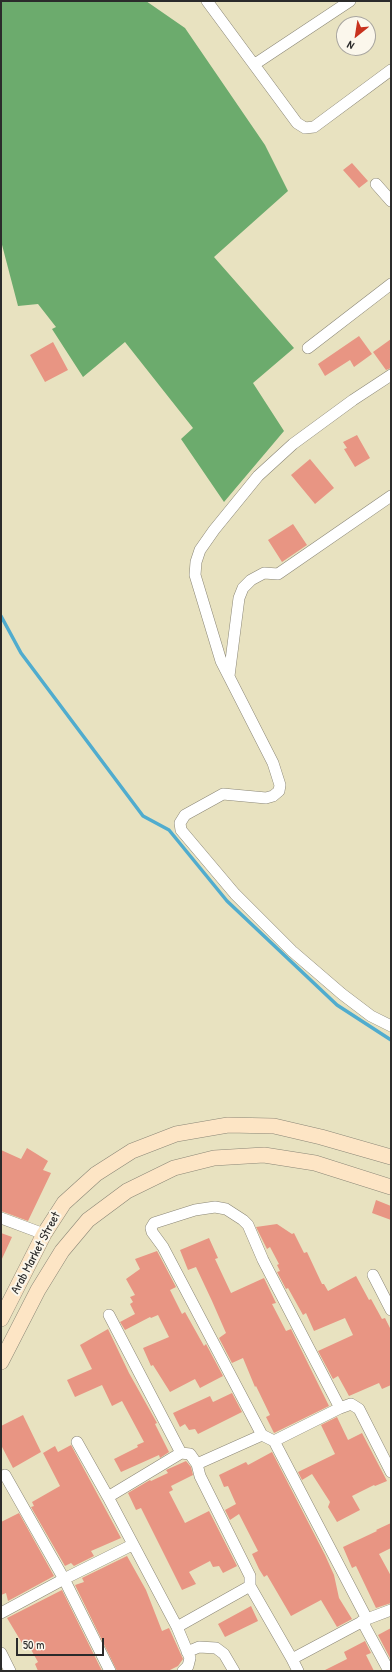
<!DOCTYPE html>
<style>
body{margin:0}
#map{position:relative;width:392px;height:1672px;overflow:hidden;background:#e8e2c0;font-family:"Patrick Hand",sans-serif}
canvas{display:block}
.frame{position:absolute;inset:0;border:2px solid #2b2b2b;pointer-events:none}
.north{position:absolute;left:336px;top:16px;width:40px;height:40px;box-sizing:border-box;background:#fbf7ec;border:1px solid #a8a59f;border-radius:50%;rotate:210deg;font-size:11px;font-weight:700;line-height:16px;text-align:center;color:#2b2b2b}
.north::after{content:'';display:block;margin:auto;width:14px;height:18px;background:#c8321e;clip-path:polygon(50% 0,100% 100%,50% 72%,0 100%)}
.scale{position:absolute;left:16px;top:1638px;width:88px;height:18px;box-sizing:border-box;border:2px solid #2b2b2b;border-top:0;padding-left:5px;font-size:12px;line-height:14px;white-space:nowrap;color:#2b2b2b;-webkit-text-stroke:3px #fbf7ec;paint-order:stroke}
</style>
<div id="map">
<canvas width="392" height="1672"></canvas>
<div class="frame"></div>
<div class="north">N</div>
<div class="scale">50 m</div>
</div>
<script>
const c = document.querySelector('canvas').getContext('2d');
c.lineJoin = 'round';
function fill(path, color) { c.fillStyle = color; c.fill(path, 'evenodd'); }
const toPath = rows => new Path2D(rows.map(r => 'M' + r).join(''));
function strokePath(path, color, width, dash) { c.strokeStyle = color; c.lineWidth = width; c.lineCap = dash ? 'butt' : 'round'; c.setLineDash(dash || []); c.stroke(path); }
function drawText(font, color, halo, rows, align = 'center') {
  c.font = font + ' "Patrick Hand",sans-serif'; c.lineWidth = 4; c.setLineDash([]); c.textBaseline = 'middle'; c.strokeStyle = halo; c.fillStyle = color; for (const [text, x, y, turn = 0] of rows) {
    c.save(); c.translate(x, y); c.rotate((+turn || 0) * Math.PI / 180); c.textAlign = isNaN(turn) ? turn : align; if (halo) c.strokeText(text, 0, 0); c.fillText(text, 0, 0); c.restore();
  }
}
fill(toPath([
 [1,1,146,1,185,28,265,145,288,191,214,257,294,348,253,383,284,431,224,502,181,439,193,428,125,342,83,377,52,329,56,327,38,304,18,306,1,241]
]), '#6cab6d');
strokePath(toPath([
 [1,616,21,653,143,816,169,830,227,901,337,1005,391,1040]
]), '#50acce', 3.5);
fill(toPath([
 [352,163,368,181,359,188,343,170],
 [359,336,372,354,354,367,350,360,325,376,318,364],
 [391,339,391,368,386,370,373,352],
 [53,342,68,370,45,382,30,355],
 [357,435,370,458,355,467,344,449,347,448,343,442],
 [310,459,334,488,315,504,291,475],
 [293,524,307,545,282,562,268,540],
 [27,1148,48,1161,43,1170,51,1173,28,1221,1,1211,1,1150,21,1159],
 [376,1200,391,1206,391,1220,372,1213],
 [277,1224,292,1234,294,1233,304,1253,307,1252,322,1284,324,1284,328,1291,356,1276,369,1300,371,1299,382,1319,385,1318,391,1330,391,1385,382,1389,379,1383,349,1396,338,1376,333,1379,318,1351,353,1335,345,1318,314,1331,306,1313,303,1315,288,1288,286,1289,277,1272,280,1271,277,1265,279,1264,270,1247,267,1249,256,1227],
 [1,1233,12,1237,1,1261],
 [209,1238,218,1258,215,1259,231,1293,264,1278,276,1303,272,1304,286,1331,291,1329,329,1406,274,1433,266,1417,270,1415,256,1386,255,1387,243,1358,232,1363,219,1338,226,1333,212,1301,196,1267,188,1270,180,1250],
 [157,1251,176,1287,170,1290,182,1314,185,1312,204,1346,206,1344,223,1376,200,1388,195,1379,170,1392,153,1365,151,1366,143,1348,169,1337,158,1315,151,1318,150,1317,125,1330,120,1322,135,1314,130,1304,133,1302,130,1297,135,1295,126,1279,140,1269,135,1259],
 [108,1329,129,1373,157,1423,155,1424,169,1452,160,1458,159,1455,121,1472,114,1459,138,1447,137,1445,144,1442,122,1401,112,1406,102,1385,75,1397,67,1380,92,1369,80,1345],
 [232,1393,242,1412,198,1434,195,1429,189,1430,185,1424,180,1427,173,1413,210,1396,213,1402],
 [23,1415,41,1452,13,1468,1,1445,1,1426],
 [337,1417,348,1440,362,1433,387,1481,375,1486,374,1485,352,1496,360,1510,337,1522,328,1507,330,1502,312,1474,302,1480,298,1472,335,1454,321,1425],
 [71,1445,121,1538,91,1551,94,1556,74,1566,71,1563,65,1566,31,1507,34,1506,32,1502,60,1486,43,1453,55,1446,58,1452],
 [272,1452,325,1555,334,1575,339,1598,352,1619,337,1627,321,1600,291,1616,267,1575,264,1577,259,1569,252,1554,258,1551,239,1514,230,1520,225,1510,236,1504,228,1486,224,1487,219,1475,246,1462,248,1465],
 [186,1461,191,1467,193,1475,171,1486,173,1490,169,1492,185,1523,209,1511,237,1566,223,1573,219,1566,213,1567,210,1561,189,1572,196,1584,182,1590,141,1508,136,1510,128,1493,150,1480,151,1481,168,1473,166,1470],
 [19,1513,54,1576,8,1601,6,1593,1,1595,1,1522],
 [391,1523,391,1548,379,1554,391,1576,391,1603,376,1608,356,1566,352,1568,343,1547,377,1531,376,1530],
 [127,1556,146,1590,162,1631,169,1628,183,1659,178,1666,168,1671,117,1671,75,1585,84,1582,82,1578],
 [62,1590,102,1671,38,1671,35,1664,38,1662,29,1646,25,1648,7,1618],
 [251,1606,258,1621,225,1637,218,1624],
 [391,1628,391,1660,378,1635],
 [365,1641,371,1653,366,1655,374,1671,323,1671,347,1659,344,1652]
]), '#e89583');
const street = toPath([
 [207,1,297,123,305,128,314,127,391,70],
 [255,64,350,1],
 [376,184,391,201],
 [308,348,391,284],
 [391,375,353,400,293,444,258,476,214,530,200,550,196,562,195,575,221,661,273,763,280,785,279,791,273,796,266,798,223,794,185,815,180,823,181,830,235,894,292,951,342,994,371,1016,391,1026],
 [229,676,239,598,243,588,251,580,264,573,278,574,391,496],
 [1,1218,44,1234],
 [373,1275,391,1310],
 [109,1315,181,1453,190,1454,197,1464,200,1476,250,1576,250,1586,292,1659,367,1619,391,1610],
 [340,1408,263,1260,248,1225,243,1220,226,1209,215,1207,195,1210,154,1223,151,1228,152,1232,163,1247,262,1435,274,1441,367,1619],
 [274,1441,340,1408,351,1404,359,1409,391,1472],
 [77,1442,108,1497,177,1627,190,1658,188,1666,183,1671],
 [197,1464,262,1435],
 [5,1475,64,1579,110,1671],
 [108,1497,181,1453],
 [1,1613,64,1579,132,1545],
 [362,1621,389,1671],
 [177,1627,250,1586],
 [187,1652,199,1647,216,1648,224,1654,234,1671],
 [1,1653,10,1671],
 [292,1659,298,1671]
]);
const secondary = toPath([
 [1,1319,44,1234,64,1203,96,1174,132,1151,176,1134,228,1125,274,1126,321,1137,391,1157],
 [1,1362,38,1290,62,1251,88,1220,127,1191,174,1168,214,1158,264,1155,315,1163,391,1187]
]);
strokePath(street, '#8a8676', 12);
strokePath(secondary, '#8a8676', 16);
strokePath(street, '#fff', 11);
strokePath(secondary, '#fde5c5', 15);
drawText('13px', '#2b2b2b', '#fbf7ec', [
 ["Arab Market Street",36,1253,-62]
]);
</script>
